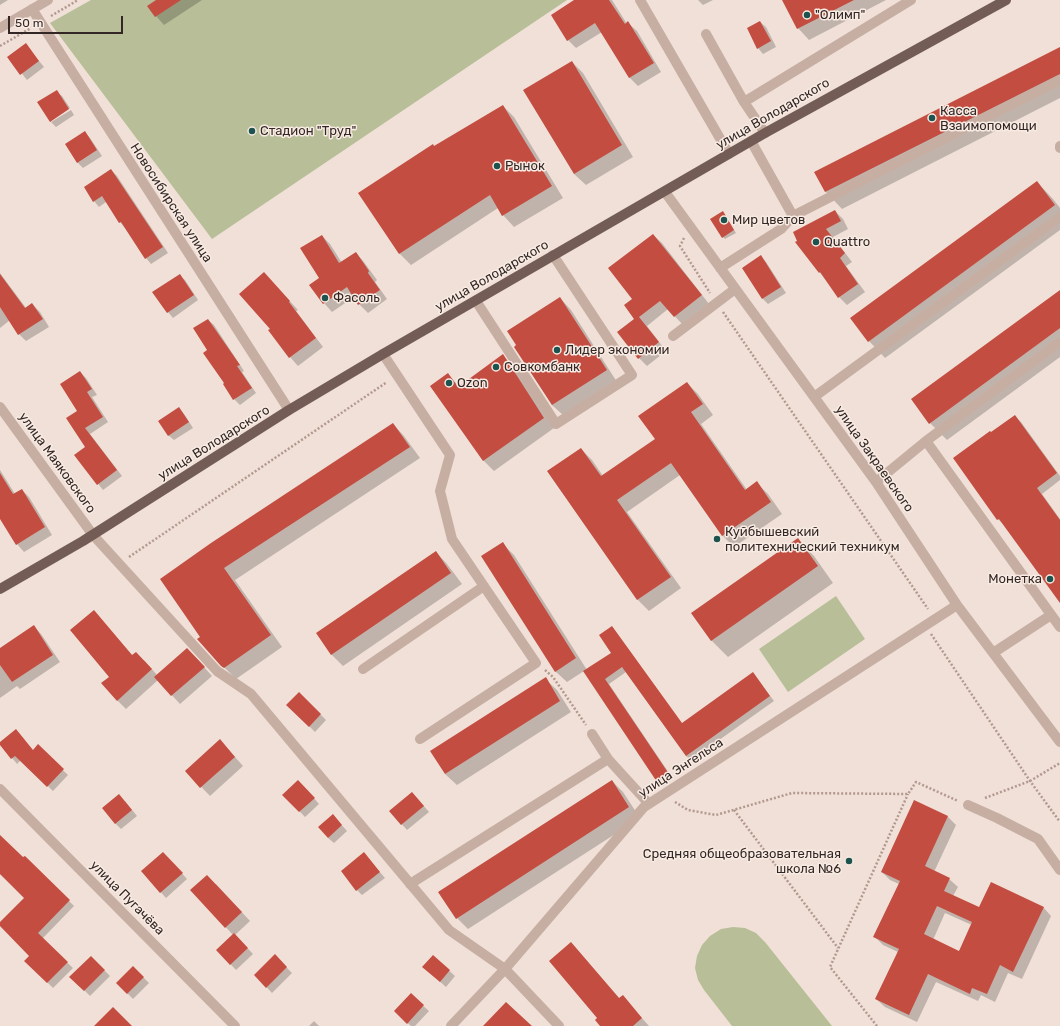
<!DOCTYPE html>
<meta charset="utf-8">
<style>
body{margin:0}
#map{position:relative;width:1060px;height:1026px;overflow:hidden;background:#f0e0d7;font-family:Rubik,sans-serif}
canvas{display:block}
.scale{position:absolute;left:8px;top:16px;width:115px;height:18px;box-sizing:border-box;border:2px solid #332725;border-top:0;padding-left:5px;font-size:12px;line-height:14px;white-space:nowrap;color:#332725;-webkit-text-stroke:3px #f8ebe3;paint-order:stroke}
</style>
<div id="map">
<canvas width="1060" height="1026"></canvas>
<div class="scale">50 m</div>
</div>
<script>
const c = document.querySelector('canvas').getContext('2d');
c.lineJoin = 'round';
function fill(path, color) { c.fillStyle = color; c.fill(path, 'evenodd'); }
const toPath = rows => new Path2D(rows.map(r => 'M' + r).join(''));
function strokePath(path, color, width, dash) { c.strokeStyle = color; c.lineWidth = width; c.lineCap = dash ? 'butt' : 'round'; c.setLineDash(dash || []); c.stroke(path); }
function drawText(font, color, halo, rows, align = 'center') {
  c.font = font + ' Rubik,sans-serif'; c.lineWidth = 3; c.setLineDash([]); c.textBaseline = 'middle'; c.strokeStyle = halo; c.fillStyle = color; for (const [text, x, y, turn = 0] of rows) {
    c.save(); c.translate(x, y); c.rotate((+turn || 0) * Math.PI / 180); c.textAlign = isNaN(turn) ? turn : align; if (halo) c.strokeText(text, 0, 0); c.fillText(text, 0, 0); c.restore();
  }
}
fill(toPath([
 [91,0,567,0,212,239,50,23],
 [836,596,865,639,788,692,759,649],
 [733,927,745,928,756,933,765,942,832,1026,732,1026,704,990,698,980,695,968,697,956,702,945,710,936,721,929]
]), '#b7be98');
fill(toPath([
 [0,0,8,0,0,5],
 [158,0,202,0,164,25,156,16,149,6],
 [576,0,612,0,627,24,628,23,637,31,661,72,638,86,629,77,602,32,576,48,568,40],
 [698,0,713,0,703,5],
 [783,0,886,0,809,40,798,28],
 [760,22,766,27,776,47,763,54,758,48],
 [26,45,44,67,27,80,9,57],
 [1060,48,1060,98,842,209,826,192,815,172],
 [572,62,583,73,633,157,586,185,574,174],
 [56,91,62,96,70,108,50,121],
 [503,106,514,117,563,198,514,227,503,215,498,208,411,265,400,254,360,193],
 [71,110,74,115,56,127,51,122],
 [85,132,90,138,102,156,83,168,78,163,66,144],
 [111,170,117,176,168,253,151,264,146,258,125,228,120,222,106,202,99,207,94,201],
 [1037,182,1053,199,1060,208,1060,230,885,358,869,341],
 [835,211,843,219,848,229,833,237,852,262,846,266,865,292,847,305,839,297,797,243],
 [725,215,736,233,725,239,723,237],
 [653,235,662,243,709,304,683,325,668,309,647,326,666,351,647,366,639,358,633,299],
 [322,236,330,244,342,263,356,253,364,262,377,280,375,282,387,299,368,313,359,304,354,297,332,312,324,303,320,278],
 [761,257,766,262,786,293,768,304,763,299],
 [0,273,26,308,32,304,40,312,49,327,26,341,19,334,10,320,0,328],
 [264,273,298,310,296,311,323,347,298,366,290,357,271,329],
 [179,275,185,280,198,300,173,318,168,312],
 [1060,291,1060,357,947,440,930,423,912,399],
 [560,298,571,310,617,382,564,416,552,405,515,347],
 [208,320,214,325,244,371,242,372,256,393,240,405,234,399,224,384,226,383],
 [503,356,513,366,554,428,494,471,484,461,431,387,448,375,460,387],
 [80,372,86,378,97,395,92,397,108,422,90,434,122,476,103,490,76,455,86,447,79,411],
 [687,383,698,394,713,415,701,424,747,490,757,483,768,494,782,514,734,547,723,536,680,475,627,512,681,588,649,611,638,600,548,472,581,449,592,460,603,476,656,439],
 [179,408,184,414,193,428,174,440,168,435],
 [1015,416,1021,422,1060,476,1060,480,1042,494,1060,519,1060,600,1004,525,998,519,991,434],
 [393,424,404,436,420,458,235,580,282,647,236,679,222,665,161,580],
 [0,470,15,494,22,490,29,497,52,535,24,552,17,544,0,517],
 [797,539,814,556,833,583,728,657,712,641,692,614],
 [503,544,514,555,587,670,613,653,682,724,757,678,774,701,691,760,686,756,626,672,609,684,673,779,663,786,658,782,584,671,567,682,555,671],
 [436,552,447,564,462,584,343,666,331,654],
 [94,612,133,656,145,661,157,675,195,657,212,676,180,704,158,680,126,709,117,700,110,677],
 [34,626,41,634,60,662,20,689,17,686,0,698,0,649],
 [545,679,557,690,571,712,457,785,445,774],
 [299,693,326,720,315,732,288,705],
 [0,743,33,751,38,746,68,775,53,791,21,760,17,764],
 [228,749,243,766,210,796,186,771],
 [612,781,623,792,640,818,468,929,457,918],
 [304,787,319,804,305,817,284,795],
 [417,798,429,812,407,830,390,811],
 [125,801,137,816,121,829,115,823],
 [915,802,948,817,956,825,934,872,949,879,958,887,953,896,980,908,1043,907,1051,916,1022,979,1008,973,995,1002,981,995,978,1001,936,982,917,1022,885,1007,876,999,898,952,883,945,875,937,899,884,890,880,882,872],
 [945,913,972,925,959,952,933,940],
 [338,821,347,831,334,843,328,838],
 [0,836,23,859,25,857,74,906,42,939,73,968,53,988,26,961,31,956,0,925,26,898,0,874],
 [364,854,385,878,362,895,357,890],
 [168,858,187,879,166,898,142,871],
 [216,884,250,921,235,935,253,954,236,970,217,950,233,935,192,890],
 [571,943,620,999,623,997,649,1026,601,1026],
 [275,956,292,973,272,993,255,975],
 [433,956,455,976,446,987,429,972],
 [91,957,110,976,90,996,71,977],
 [133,967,149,983,133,999,117,983],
 [411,995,429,1011,415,1026,411,1026,401,1017],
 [314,1021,319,1026,309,1026]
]), '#0003');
fill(toPath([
 [156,0,181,0,155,17,147,6],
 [574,0,609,0,625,24,628,21,654,63,629,78,595,23,567,41,551,15],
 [782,0,854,0,797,29],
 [760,21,771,41,757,49,747,28],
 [26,43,39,61,20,75,7,57],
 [1060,47,1060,74,825,192,814,172],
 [572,61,622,145,574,174,523,90],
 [57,90,69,109,50,122,37,102],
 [503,105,552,186,502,216,490,195,399,254,358,193,433,144,434,146],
 [85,131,97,150,77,163,65,144],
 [111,169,163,247,145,259,121,222,119,223,102,196,93,202,84,187],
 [1037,181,1055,205,868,342,850,318],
 [835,210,841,221,826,229,845,253,840,258,858,284,838,298,820,272,819,273,795,242,797,241,793,232],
 [723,211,734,230,722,238,710,219],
 [653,234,702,295,674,317,660,301,639,317,659,342,638,359,617,332,634,319,624,305,632,299,608,268],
 [322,235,339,263,356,252,369,271,368,273,380,290,358,305,347,287,323,304,309,285,319,278,300,248],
 [761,255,781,287,762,299,742,268],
 [264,272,290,301,289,302,316,338,289,358,268,330,270,329,239,294],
 [0,274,25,308,32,303,43,319,18,335,0,307],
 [180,274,194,295,167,313,152,292],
 [1060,290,1060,328,929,424,911,399],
 [560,297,607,370,552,405,514,347,516,345,507,331],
 [208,319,240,365,237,366,252,388,233,400,223,384,224,383,203,353,207,350,193,328],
 [503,354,544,418,483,461,430,386,448,373,458,387],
 [80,371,92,389,87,392,103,417,85,428,117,470,97,485,74,455,85,447,66,418,77,411,60,384],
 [687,382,703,404,691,412,745,490,757,481,771,502,722,536,671,463,617,500,671,577,637,600,547,471,581,448,601,476,655,439,638,416],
 [179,407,189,422,168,436,158,421],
 [1015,415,1057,473,1037,488,1060,520,1060,603,999,519,997,520,953,458,990,431,991,432],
 [393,423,410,447,224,568,271,635,224,668,221,666,197,639,200,637,160,579,211,543],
 [0,473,13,494,22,489,45,527,16,545,0,519],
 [798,538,818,566,711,641,691,613],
 [503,542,576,658,555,672,481,556],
 [436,551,451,573,331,655,316,633],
 [94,610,132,655,136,652,152,669,117,701,101,683,109,677,70,630],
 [34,625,53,655,12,682,0,665,0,648],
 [612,626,682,723,753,672,770,696,686,756,622,667,605,679,669,774,657,782,583,671,611,653,599,635],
 [187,648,205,667,171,696,154,677],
 [546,677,560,701,445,774,430,751],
 [299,692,321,714,309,727,286,705],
 [16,729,33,750,38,744,64,769,47,787,15,756,11,759,0,745,0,742],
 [220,739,235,757,200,788,185,771],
 [298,780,315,798,299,812,282,795],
 [612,780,629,807,456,919,438,892],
 [412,792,424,806,401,825,389,811],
 [119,794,132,810,115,824,102,808],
 [914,800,948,816,925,866,950,878,944,891,979,907,991,882,1044,907,1013,972,1000,965,987,994,972,988,970,994,928,974,909,1015,875,999,899,949,873,937,900,881,881,872],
 [937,906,972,922,959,951,924,934],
 [333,814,342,825,328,838,318,827],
 [0,835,23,857,25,856,70,900,38,933,68,962,47,983,24,961,29,956,0,926,0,922,24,898,0,874],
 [163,852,183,873,160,893,141,871],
 [364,852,380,872,356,891,341,871],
 [207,875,242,912,225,928,190,890],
 [234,933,248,948,230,965,216,950],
 [571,942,619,998,623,995,642,1018,633,1026,600,1026,595,1020,597,1018,549,961],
 [275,954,287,967,266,988,254,975],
 [433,955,450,970,440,982,422,967],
 [91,956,105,970,84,991,69,977],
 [133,966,144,977,127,994,116,983],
 [411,993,424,1005,407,1024,394,1011],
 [506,1002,532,1026,483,1026],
 [113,1007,132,1026,94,1026]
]), '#c34d41');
strokePath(toPath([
 [51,16,78,0],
 [0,46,31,28],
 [684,238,680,246,710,293],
 [723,312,928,609],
 [129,557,387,382],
 [931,634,1030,781,1060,822],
 [545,670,553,677,586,725],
 [985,798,1030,781,1060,763],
 [675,802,688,810,716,815,792,793,908,794,916,782,958,801],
 [734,810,838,948],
 [877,1026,830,967,908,794]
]), '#b3988e', 2.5, [2, 2]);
strokePath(toPath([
 [640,0,729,154],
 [32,9,289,410],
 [0,28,48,0],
 [706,34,744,102,765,133],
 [744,102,911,0],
 [751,141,793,216,1060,80],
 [1060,146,1060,148],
 [665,192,876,482,957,605,1060,742],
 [720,268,781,229,793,216],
 [476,301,556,424,632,375,553,255],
 [673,336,735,289],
 [383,354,450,455,440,491,452,539,536,663,420,739],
 [814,397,1060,217],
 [0,407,93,535,217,671,251,694,449,930,505,969,559,1026],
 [926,441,1060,342],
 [876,482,926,441,1060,627],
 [993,653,1051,615],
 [363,669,484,586],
 [592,734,608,759],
 [0,789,235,1026],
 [968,805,997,818,1038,839,1060,870],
 [410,884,608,759,649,804],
 [451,1026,505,969,644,807,957,605]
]), '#c7aea3', 10);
strokePath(toPath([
 [0,589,83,541,289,410,383,354,765,133,1006,0]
]), '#745c56', 10);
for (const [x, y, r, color] of [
 [807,15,4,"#1c534e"],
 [932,118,4,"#1c534e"],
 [252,131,4,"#1c534e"],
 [497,166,4,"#1c534e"],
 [724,220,4,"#1c534e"],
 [816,242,4,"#1c534e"],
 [325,298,4,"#1c534e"],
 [557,350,4,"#1c534e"],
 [496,367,4,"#1c534e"],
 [449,383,4,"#1c534e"],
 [717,539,4,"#1c534e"],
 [1050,579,4,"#1c534e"],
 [849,861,4,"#1c534e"]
]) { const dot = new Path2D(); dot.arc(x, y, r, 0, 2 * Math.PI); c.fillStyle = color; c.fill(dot); strokePath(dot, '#f8ebe3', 1.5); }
drawText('13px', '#332725', '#f8ebe3', [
 ["\"Олимп\"",815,15],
 ["Касса",940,111],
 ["Взаимопомощи",940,126],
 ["Стадион \"Труд\"",260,131],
 ["Рынок",505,166],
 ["Мир цветов",732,220],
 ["Quattro",824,242],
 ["Фасоль",333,298],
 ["Лидер экономии",565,350],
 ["Совкомбанк",504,367],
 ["Ozon",457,383],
 ["Куйбышевский",725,532],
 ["политехнический техникум",725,547],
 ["Монетка",1042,579,"right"],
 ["Средняя общеобразовательная",841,854,"right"],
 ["школа №6",841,869,"right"]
], 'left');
drawText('13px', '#332725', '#f8ebe3', [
 ["улица Володарского",773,114,-30],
 ["Новосибирская улица",171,203,57],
 ["улица Володарского",492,276,-30],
 ["улица Володарского",214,443,-32],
 ["улица Закраевского",874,459,55],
 ["улица Маяковского",57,463,54],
 ["улица Энгельса",681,768,-33],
 ["улица Пугачёва",127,898,45]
]);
</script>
